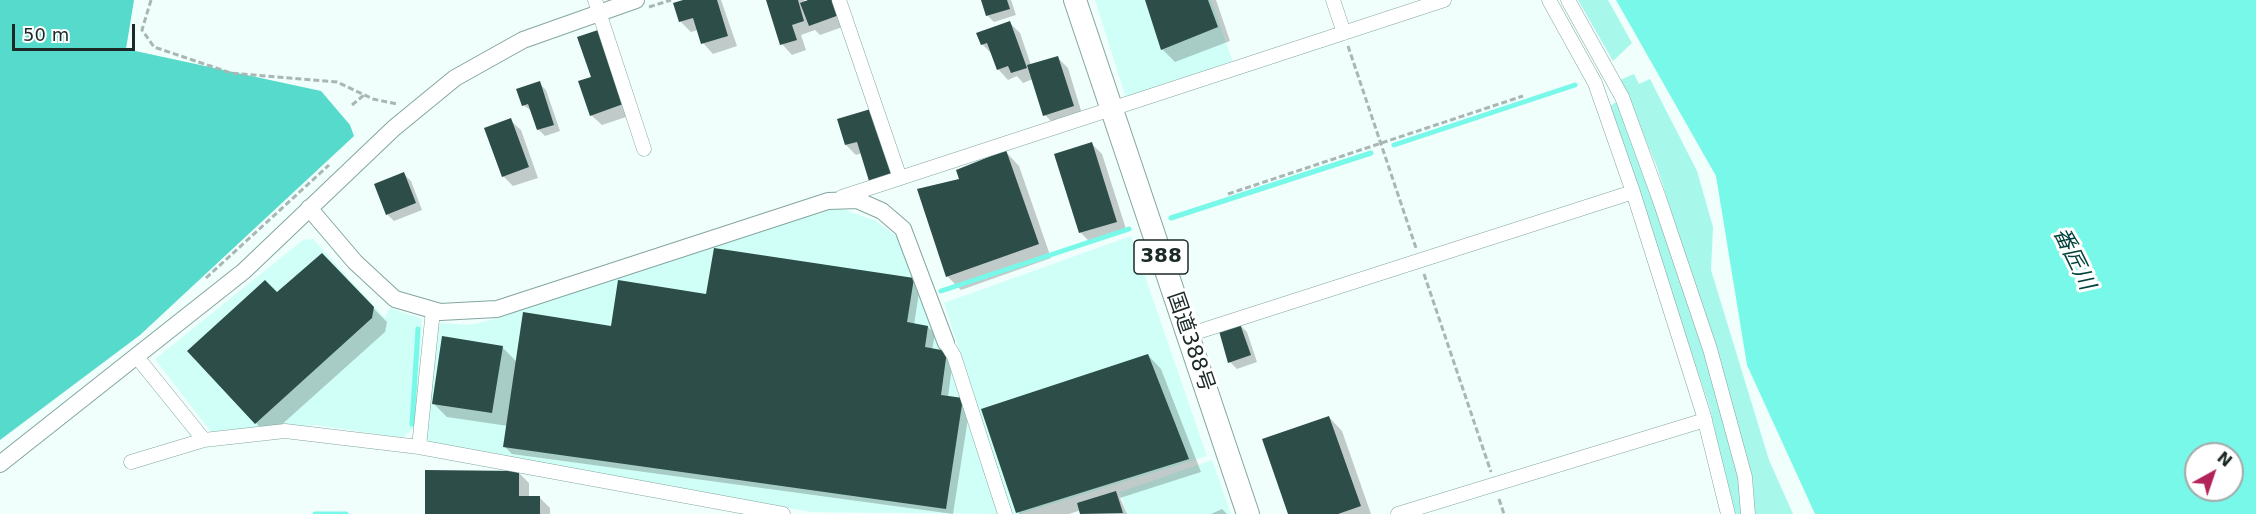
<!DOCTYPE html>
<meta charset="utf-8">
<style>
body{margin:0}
#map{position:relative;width:2256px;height:514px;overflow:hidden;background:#f0fefc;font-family:"DejaVu Sans",sans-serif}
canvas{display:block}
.north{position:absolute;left:2184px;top:442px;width:60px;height:60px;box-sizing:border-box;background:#fff;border:2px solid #a4a9a9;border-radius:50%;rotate:40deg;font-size:16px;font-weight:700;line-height:24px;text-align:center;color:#1b2927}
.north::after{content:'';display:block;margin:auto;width:21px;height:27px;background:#b22359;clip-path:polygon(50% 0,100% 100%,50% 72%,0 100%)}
.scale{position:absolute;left:12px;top:24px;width:123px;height:27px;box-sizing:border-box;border:3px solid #1b2927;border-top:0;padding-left:8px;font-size:18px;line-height:21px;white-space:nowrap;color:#1b2927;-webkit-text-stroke:4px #fff;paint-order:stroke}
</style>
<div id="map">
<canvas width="2256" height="514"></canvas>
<div class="north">N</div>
<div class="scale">50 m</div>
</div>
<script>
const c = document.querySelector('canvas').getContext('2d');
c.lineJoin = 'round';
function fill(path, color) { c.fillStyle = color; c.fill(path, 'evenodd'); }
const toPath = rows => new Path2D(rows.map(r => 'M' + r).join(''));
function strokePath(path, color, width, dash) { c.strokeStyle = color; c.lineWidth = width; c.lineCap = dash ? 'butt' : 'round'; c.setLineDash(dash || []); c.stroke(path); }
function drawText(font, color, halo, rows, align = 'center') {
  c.font = font + ' "DejaVu Sans","Noto Sans JP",sans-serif'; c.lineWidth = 6; c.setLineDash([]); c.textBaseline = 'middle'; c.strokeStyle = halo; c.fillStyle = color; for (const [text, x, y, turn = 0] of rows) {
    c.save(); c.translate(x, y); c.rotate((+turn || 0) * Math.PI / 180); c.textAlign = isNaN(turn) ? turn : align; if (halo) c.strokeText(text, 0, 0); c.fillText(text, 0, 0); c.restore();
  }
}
fill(toPath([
 [1095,0,1211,0,1233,62,1126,98],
 [831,205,876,221,900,239,946,348,999,514,812,512,431,447,426,440,433,329,440,323,471,325,501,317],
 [1131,236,1207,456,1020,514,1012,514,944,303],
 [313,239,385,318,390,308,422,319,416,426,402,438,315,425,211,432,155,359,303,240],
 [1212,460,1231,514,1127,514,1120,492]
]), '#d0fff7');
fill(toPath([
 [1578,0,1608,0,1632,43,1613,61],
 [1634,74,1639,84,1650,79,1697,171,1713,227,1711,270,1769,460,1793,514,1755,514,1752,485,1719,360,1657,167,1620,80],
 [1620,99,1706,348,1742,481,1744,514,1732,514,1710,408,1609,107]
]), '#a8f7eb');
fill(toPath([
 [0,0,134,0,126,49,321,91,350,125,354,136,140,335,0,440]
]), '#56dacb');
fill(toPath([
 [1616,0,2256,0,2256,514,1815,514,1747,365,1716,176],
 [2196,454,2232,454,2232,490,2196,490]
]), '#77f8e8');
fill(toPath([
 [689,0,721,0,737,46,713,54,703,43,698,30,691,32,680,21],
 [768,0,804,0,805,3,813,0,851,24,820,35,815,30,801,35,806,50,792,55,782,44],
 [983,0,1011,0,1016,15,994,22,987,15],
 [1147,0,1216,0,1230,41,1175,62,1162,49],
 [1009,22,1020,33,1031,65,1057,57,1068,68,1083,117,1055,125,1045,115,1033,79,1023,83,1017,76,1008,80,998,69,993,55,982,44],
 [593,78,635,114,602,125,591,115],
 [539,83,546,90,560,131,545,136,538,129,532,111,523,105],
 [873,109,880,190,870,180,862,153,856,155,846,145],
 [510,120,521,130,538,178,513,186,503,176],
 [1092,144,1102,154,1127,232,1091,243,1081,233,1056,155],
 [1006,152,1019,166,1051,258,961,290,948,277,919,190,961,180],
 [404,174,411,181,422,210,394,221,387,214],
 [322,256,387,322,385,332,269,436,256,423,277,294],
 [913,279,920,286,914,325,928,327,935,334,932,350,953,359,948,397,963,399,970,406,953,514,512,454,505,447,508,426,447,417,433,403,502,347,517,362,707,295],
 [1240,325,1247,332,1257,362,1237,369,1230,362],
 [1148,355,1161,369,1201,472,1120,498,1127,514,1082,514,1081,510,1069,514,1019,514,983,410],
 [1329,417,1342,431,1371,514,1290,514],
 [518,472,529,483,529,497,539,497,550,508,550,514,426,514],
 [1222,509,1227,514,1211,514]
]), '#0003');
strokePath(toPath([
 [1394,145,1575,85],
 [1171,218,1371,153],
 [941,291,1129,229],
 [412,424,418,329],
 [315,514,346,514]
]), '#77f8e8', 5);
fill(toPath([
 [683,0,717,0,728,36,701,44,693,18,679,22,673,3],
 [766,0,798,0,804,21,792,25,797,40,780,45],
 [808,0,837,0,842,14,809,26,800,3],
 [981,0,1007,0,1010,9,986,16],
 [1145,0,1208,0,1218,27,1161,50],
 [1010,21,1027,68,1011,73,1008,66,997,70,987,43,981,45,976,33],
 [601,29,626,103,590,116,578,81,591,77,577,37],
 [1058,56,1074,106,1043,116,1027,65],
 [540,81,554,125,537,130,528,104,522,106,516,89],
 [874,108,894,173,869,181,857,142,845,145,837,119],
 [511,118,529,167,502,177,484,128],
 [1092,142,1117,222,1079,233,1054,154],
 [1006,150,1039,244,946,277,917,189,959,179,956,170],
 [404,172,416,203,386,215,374,184],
 [714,248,914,278,907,322,928,326,925,347,947,351,941,395,963,398,946,509,503,447,523,312,611,326,618,280,706,294],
 [322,253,374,307,372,318,255,424,187,351,265,280,277,292],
 [1240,324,1251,355,1228,363,1219,331],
 [442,336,503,346,492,413,432,404],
 [1148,354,1189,459,1016,513,981,409],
 [1329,416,1361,506,1338,514,1288,514,1262,439],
 [425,470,519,471,519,496,540,496,540,514,425,514],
 [1116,491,1123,513,1080,514,1077,503]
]), '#2d4d49');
const minor = toPath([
 [595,0,644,149],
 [839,0,900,178],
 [1333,0,1344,33],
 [1549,0,1595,83,1633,192,1703,413,1728,514],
 [1568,0,1622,97,1659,198,1710,349,1745,477,1748,514],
 [842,197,1444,0],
 [1188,335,1633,192],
 [946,343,954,356,1005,514],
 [137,357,204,440],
 [419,447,433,310],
 [131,462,204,440,285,431,419,447,783,514],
 [1398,514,1705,420]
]);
const tertiary = toPath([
 [309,208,355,262,395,299,440,312,497,309,828,201,857,200,882,211,903,229,946,343],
 [0,464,244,271,394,128,455,78,523,40,636,0]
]);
const trunk = toPath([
 [1075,0,1248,514]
]);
strokePath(minor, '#84a6a0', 15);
strokePath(tertiary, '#84a6a0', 18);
strokePath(trunk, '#84a6a0', 24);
strokePath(toPath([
 [151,0,142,30,154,47,231,73,337,82,373,99,397,104],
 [649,7,671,0],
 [1348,46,1416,248],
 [352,105,364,95],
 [1228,194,1523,96],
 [1424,274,1491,472],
 [206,278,329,165],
 [1499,499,1504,514]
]), '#a8b6b4', 3, [6, 3]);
strokePath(minor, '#fff', 14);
strokePath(tertiary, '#fff', 16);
strokePath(trunk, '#fff', 22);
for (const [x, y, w] of [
 [1161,257,54]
]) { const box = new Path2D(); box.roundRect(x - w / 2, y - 17, w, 34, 4.5); c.fillStyle = '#fff'; c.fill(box); strokePath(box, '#1b2927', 1.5); }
drawText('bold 20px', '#1b2927', null, [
 ["388",1161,257]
]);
drawText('21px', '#1b2927', '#fff', [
 ["国道388号",1190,342,71]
]);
drawText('italic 22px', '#04433d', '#fff', [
 ["番匠川",2073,259,64]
]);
</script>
